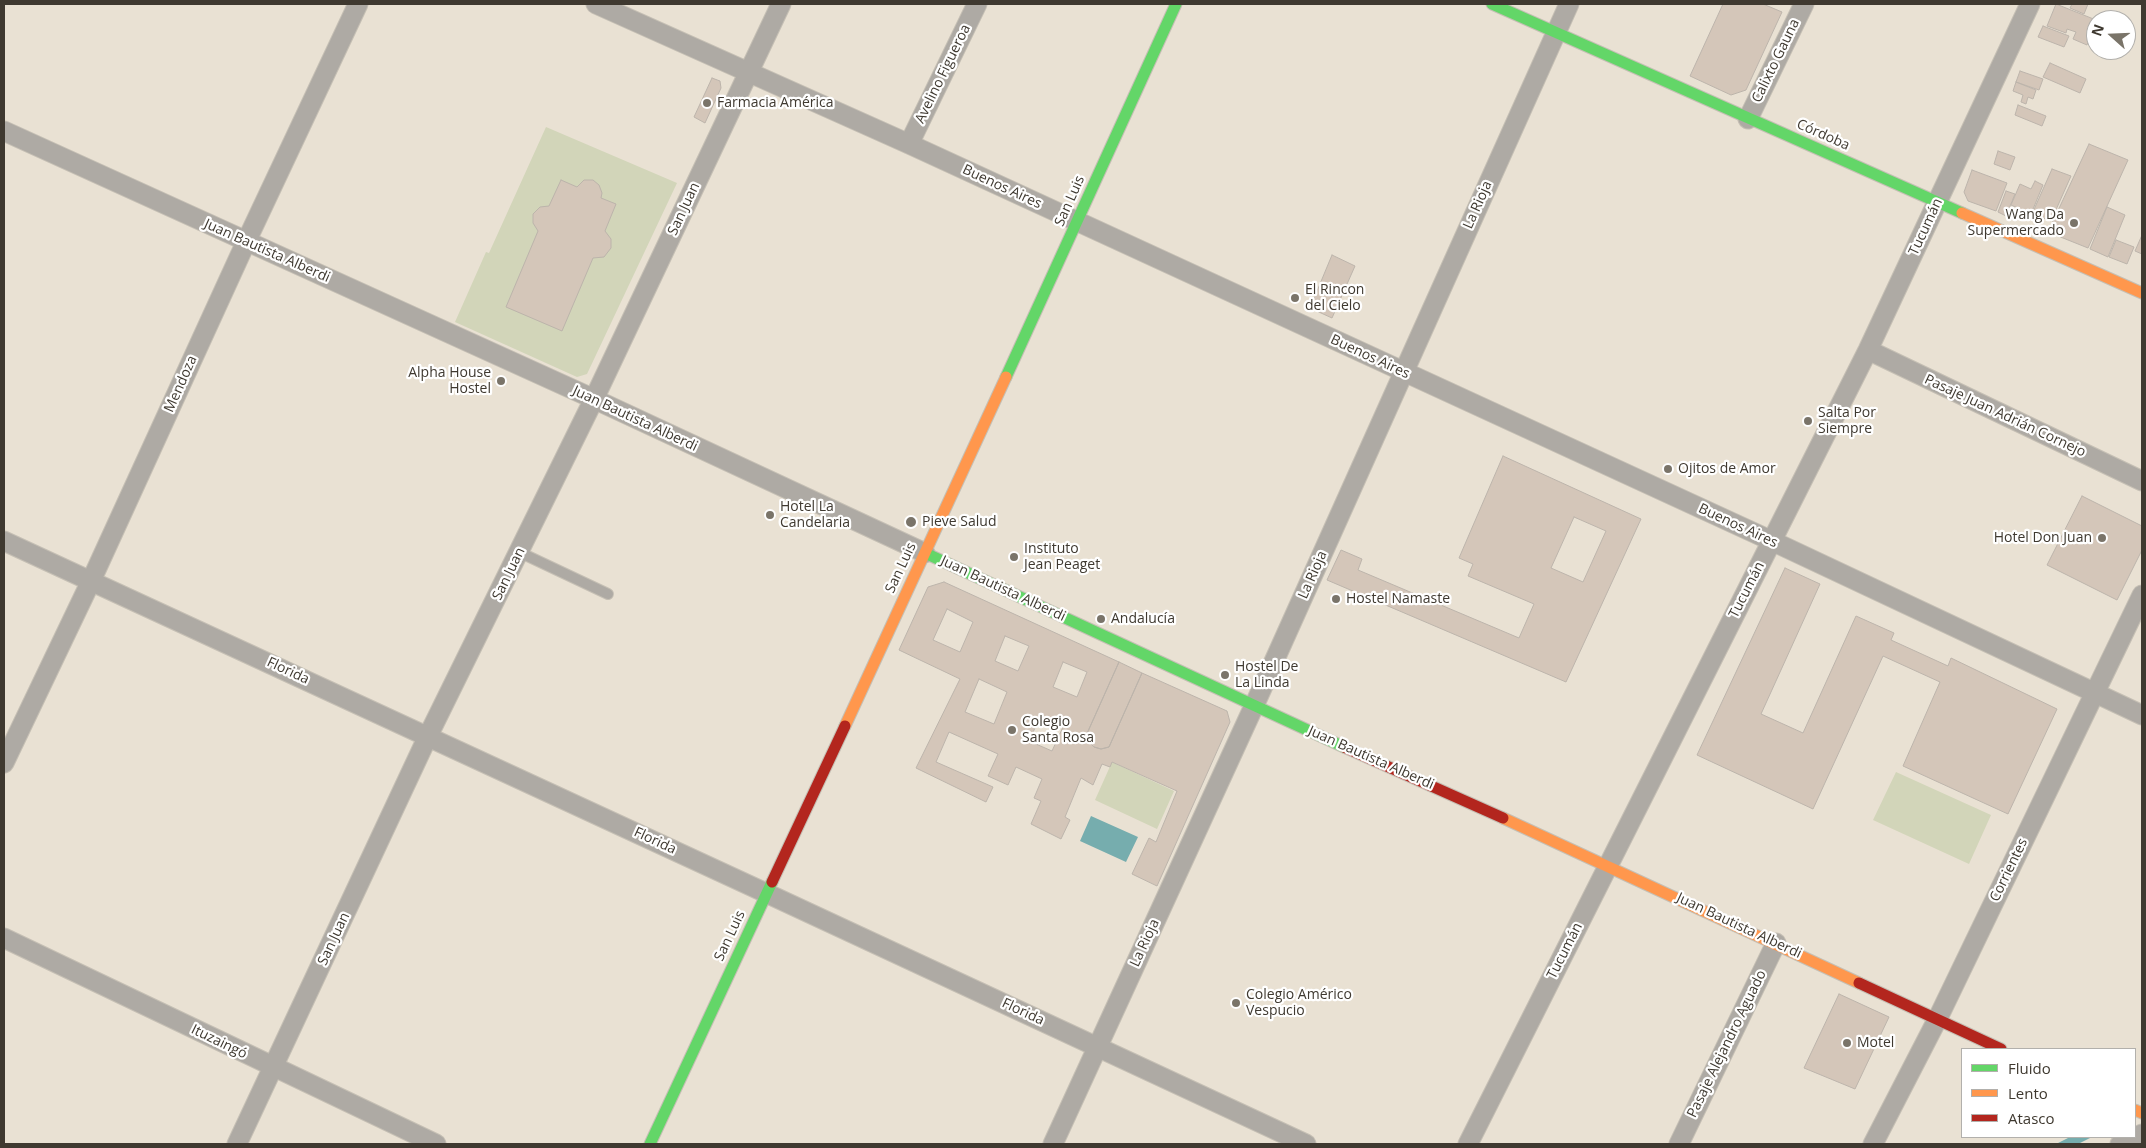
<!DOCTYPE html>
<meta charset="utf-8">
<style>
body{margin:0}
#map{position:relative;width:2146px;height:1148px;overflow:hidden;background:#e9e1d3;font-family:"Open Sans",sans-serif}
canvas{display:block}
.frame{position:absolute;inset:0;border:5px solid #3f3930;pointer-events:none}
.legend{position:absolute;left:1961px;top:1048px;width:175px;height:90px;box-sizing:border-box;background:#fff;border:1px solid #b2b0ac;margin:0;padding:6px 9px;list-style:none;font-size:15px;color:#3f3930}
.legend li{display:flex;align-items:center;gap:10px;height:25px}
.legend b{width:25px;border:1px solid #b2b0ac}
.north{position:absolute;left:2086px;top:10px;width:50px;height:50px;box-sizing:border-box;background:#fff;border:1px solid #b2b0ac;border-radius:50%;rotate:290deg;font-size:14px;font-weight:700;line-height:20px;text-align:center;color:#3f3930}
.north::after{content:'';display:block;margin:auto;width:18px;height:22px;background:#7a7469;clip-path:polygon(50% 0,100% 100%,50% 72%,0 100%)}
</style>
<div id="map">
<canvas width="2146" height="1148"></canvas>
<div class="frame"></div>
<ul class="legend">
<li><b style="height:6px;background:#63d668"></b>Fluido</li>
<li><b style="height:6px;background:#ff974d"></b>Lento</li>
<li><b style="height:6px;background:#b3261e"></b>Atasco</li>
</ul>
<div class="north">N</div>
</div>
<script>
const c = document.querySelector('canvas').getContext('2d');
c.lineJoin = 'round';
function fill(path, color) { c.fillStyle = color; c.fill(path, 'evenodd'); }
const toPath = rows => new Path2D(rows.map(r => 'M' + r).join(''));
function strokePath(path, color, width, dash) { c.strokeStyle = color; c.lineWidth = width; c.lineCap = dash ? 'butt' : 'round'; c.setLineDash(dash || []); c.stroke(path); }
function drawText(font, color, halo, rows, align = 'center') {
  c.font = font + ' "Open Sans",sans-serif'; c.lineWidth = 4.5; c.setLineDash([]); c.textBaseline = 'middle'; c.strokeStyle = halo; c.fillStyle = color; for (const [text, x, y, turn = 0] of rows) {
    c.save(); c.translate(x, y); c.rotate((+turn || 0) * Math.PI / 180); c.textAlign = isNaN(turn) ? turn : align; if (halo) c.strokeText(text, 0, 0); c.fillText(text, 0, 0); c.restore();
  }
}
fill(toPath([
 [546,127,677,183,587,374,577,377,455,322,486,252,489,253],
 [1112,762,1174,791,1157,829,1095,800],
 [1896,772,1991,815,1969,864,1873,820]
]), '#d2d5b9');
fill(toPath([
 [1091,816,1138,837,1126,862,1080,841],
 [2070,1137,2092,1137,2078,1144,2056,1144]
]), '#76adae');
const building = toPath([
 [1723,4,1763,4,1782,12,1746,90,1731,95,1690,76,1723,4],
 [2056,4,2096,20,2096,42,2089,39,2087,45,2073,39,2076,32,2067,29,2066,33,2047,26,2056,4],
 [2072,4,2088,4,2084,14,2070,8,2072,4],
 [2043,26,2069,36,2064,47,2038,37,2043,26],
 [2097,50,2113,50,2111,55,2097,50],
 [2050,63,2086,79,2080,93,2043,77,2050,63],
 [2020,71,2043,79,2039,90,2016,82,2020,71],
 [712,78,720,81,721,88,705,123,694,117,712,78],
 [2016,82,2036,90,2033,99,2028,97,2026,104,2021,102,2023,95,2013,91,2016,82],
 [2018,105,2046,116,2042,126,2015,115,2018,105],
 [2089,144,2128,160,2088,248,2048,232,2089,144],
 [1998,151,2015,157,2010,170,1994,164,1998,151],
 [2052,169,2071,176,2051,221,2032,214,2052,169],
 [1972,170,2007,183,1996,211,1968,201,1964,192,1972,170],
 [561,180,577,187,584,180,593,180,599,185,602,193,601,198,616,204,605,231,611,239,611,248,604,257,593,258,562,331,506,307,538,231,533,223,533,214,540,207,549,206,561,180],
 [2035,181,2043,185,2031,214,2011,205,2020,184,2031,189,2035,181],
 [2006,191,2015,194,2006,216,1998,212,2006,191],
 [2107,207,2125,215,2108,257,2090,249,2107,207],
 [2142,235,2142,254,2135,251,2142,235],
 [2116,240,2134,247,2127,264,2109,257,2116,240],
 [1332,255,1355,266,1332,318,1310,308,1332,255],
 [1503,456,1641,519,1566,682,1327,580,1341,550,1362,559,1358,570,1519,638,1534,604,1468,576,1473,564,1459,558,1503,456],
 [1574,517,1606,531,1583,582,1551,568,1574,517],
 [2082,496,2142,526,2142,550,2117,600,2047,565,2082,496],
 [1785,568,1820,584,1761,714,1803,733,1856,616,1894,633,1891,640,1948,666,1951,658,2057,709,2008,814,1903,766,1940,682,1883,656,1813,809,1697,755,1785,568],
 [944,582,1119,662,1085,738,1094,747,1101,749,1109,747,1142,673,1227,711,1230,722,1157,886,1132,874,1149,838,1156,842,1177,791,1112,762,1110,767,1102,764,1093,785,1081,778,1065,817,1070,820,1061,839,1031,824,1041,801,1034,798,1042,779,1016,767,1008,785,988,776,998,754,949,732,936,762,993,787,986,802,916,768,960,679,899,650,928,587,944,582],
 [947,609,973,622,960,652,933,640,947,609],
 [1005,636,1029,646,1018,671,995,661,1005,636],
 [1063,662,1087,672,1077,697,1053,687,1063,662],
 [979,679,1007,692,994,724,965,712,979,679],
 [1040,717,1063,727,1052,751,1029,741,1040,717],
 [1119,662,1142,673,1109,747,1101,749,1094,747,1085,738,1119,662],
 [1839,994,1889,1017,1855,1089,1804,1068,1839,994]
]);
fill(building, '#d4c6b9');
strokePath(building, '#bcb4ab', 1);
const lane = toPath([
 [519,552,608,594]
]);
const street = toPath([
 [596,4,909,144,1772,541,2142,715],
 [1748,119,1804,4],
 [4,131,594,399,925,553],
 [909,144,977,4],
 [1868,350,2142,481],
 [4,541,766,893,1306,1144],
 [4,763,91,581,246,242,358,4],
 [4,938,436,1144],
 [237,1144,428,736,594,399,781,4],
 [1053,1144,1254,706,1569,4],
 [1468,1144,1868,350,2030,4],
 [1679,1144,1776,943],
 [1873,1144,1937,1020,2142,595],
 [2120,1144,2142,1134]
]);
const fast = toPath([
 [1492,4,1962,213],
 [1006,377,1176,4],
 [925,553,1344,747],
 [650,1144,772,882]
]);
const slow = toPath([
 [1962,213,2142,293],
 [845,726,1006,377],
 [1503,818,1859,983],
 [2135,1110,2142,1113]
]);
const jam = toPath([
 [1344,747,1503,818],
 [772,882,845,726],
 [1859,983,2001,1049]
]);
strokePath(lane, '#c5bfb4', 12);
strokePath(street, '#c5bfb4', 21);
strokePath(fast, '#c5bfb4', 13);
strokePath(slow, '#c5bfb4', 13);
strokePath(jam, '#c5bfb4', 13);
strokePath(lane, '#aeaaa4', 10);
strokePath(street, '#aeaaa4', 19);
strokePath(fast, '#63d668', 11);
strokePath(slow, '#ff974d', 11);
strokePath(jam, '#b3261e', 11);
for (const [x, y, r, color] of [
 [707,103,5,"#7a7469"],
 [2074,223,5,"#7a7469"],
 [1295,298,5,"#7a7469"],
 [501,381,5,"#7a7469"],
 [1808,421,5,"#7a7469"],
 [1668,469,5,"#7a7469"],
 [770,515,5,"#7a7469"],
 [911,522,6,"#7a7469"],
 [2102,538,5,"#7a7469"],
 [1014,557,5,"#7a7469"],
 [1336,599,5,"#7a7469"],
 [1101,619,5,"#7a7469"],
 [1225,675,5,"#7a7469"],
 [1012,730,5,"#7a7469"],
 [1236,1003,5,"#7a7469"],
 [1847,1043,5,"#7a7469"]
]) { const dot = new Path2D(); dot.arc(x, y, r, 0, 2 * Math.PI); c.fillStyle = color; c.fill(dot); strokePath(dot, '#fff', 2); }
drawText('14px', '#3f3930', '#fff', [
 ["Calixto Gauna",1776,61,-64],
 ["Avelino Figueroa",943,74,-64],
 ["Córdoba",1823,135,24],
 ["Buenos Aires",1002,187,25],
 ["San Luis",1070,201,-66],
 ["La Rioja",1478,205,-66],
 ["San Juan",684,209,-65],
 ["Tucumán",1926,227,-65],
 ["Juan Bautista Alberdi",267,251,24],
 ["Buenos Aires",1370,357,25],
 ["Mendoza",181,384,-66],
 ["Pasaje Juan Adrián Cornejo",2005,416,25],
 ["Juan Bautista Alberdi",635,419,25],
 ["Buenos Aires",1738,526,25],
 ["San Luis",901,568,-65],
 ["San Juan",509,574,-64],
 ["La Rioja",1313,575,-66],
 ["Juan Bautista Alberdi",1003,589,25],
 ["Tucumán",1747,590,-63],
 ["Florida",288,671,25],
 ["Juan Bautista Alberdi",1371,758,24],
 ["Florida",655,841,25],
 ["Corrientes",2009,870,-64],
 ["Juan Bautista Alberdi",1739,926,25],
 ["San Luis",730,936,-65],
 ["San Juan",334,939,-65],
 ["La Rioja",1145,943,-65],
 ["Tucumán",1565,951,-63],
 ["Florida",1023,1012,25],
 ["Ituzaingó",219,1042,26],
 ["Pasaje Alejandro Aguado",1727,1044,-64]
]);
drawText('14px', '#3f3930', '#fff', [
 ["Farmacia América",717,103],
 ["Wang Da",2064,215,"right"],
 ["Supermercado",2064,231,"right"],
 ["El Rincon",1305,290],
 ["del Cielo",1305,306],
 ["Alpha House",491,373,"right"],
 ["Hostel",491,389,"right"],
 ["Salta Por",1818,413],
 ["Siempre",1818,429],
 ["Ojitos de Amor",1678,469],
 ["Hotel La",780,507],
 ["Candelaria",780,523],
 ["Pieve Salud",922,522],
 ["Hotel Don Juan",2092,538,"right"],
 ["Instituto",1024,549],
 ["Jean Peaget",1024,565],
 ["Hostel Namaste",1346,599],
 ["Andalucía",1111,619],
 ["Hostel De",1235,667],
 ["La Linda",1235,683],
 ["Colegio",1022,722],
 ["Santa Rosa",1022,738],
 ["Colegio Américo",1246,995],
 ["Vespucio",1246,1011],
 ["Motel",1857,1043]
], 'left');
</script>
